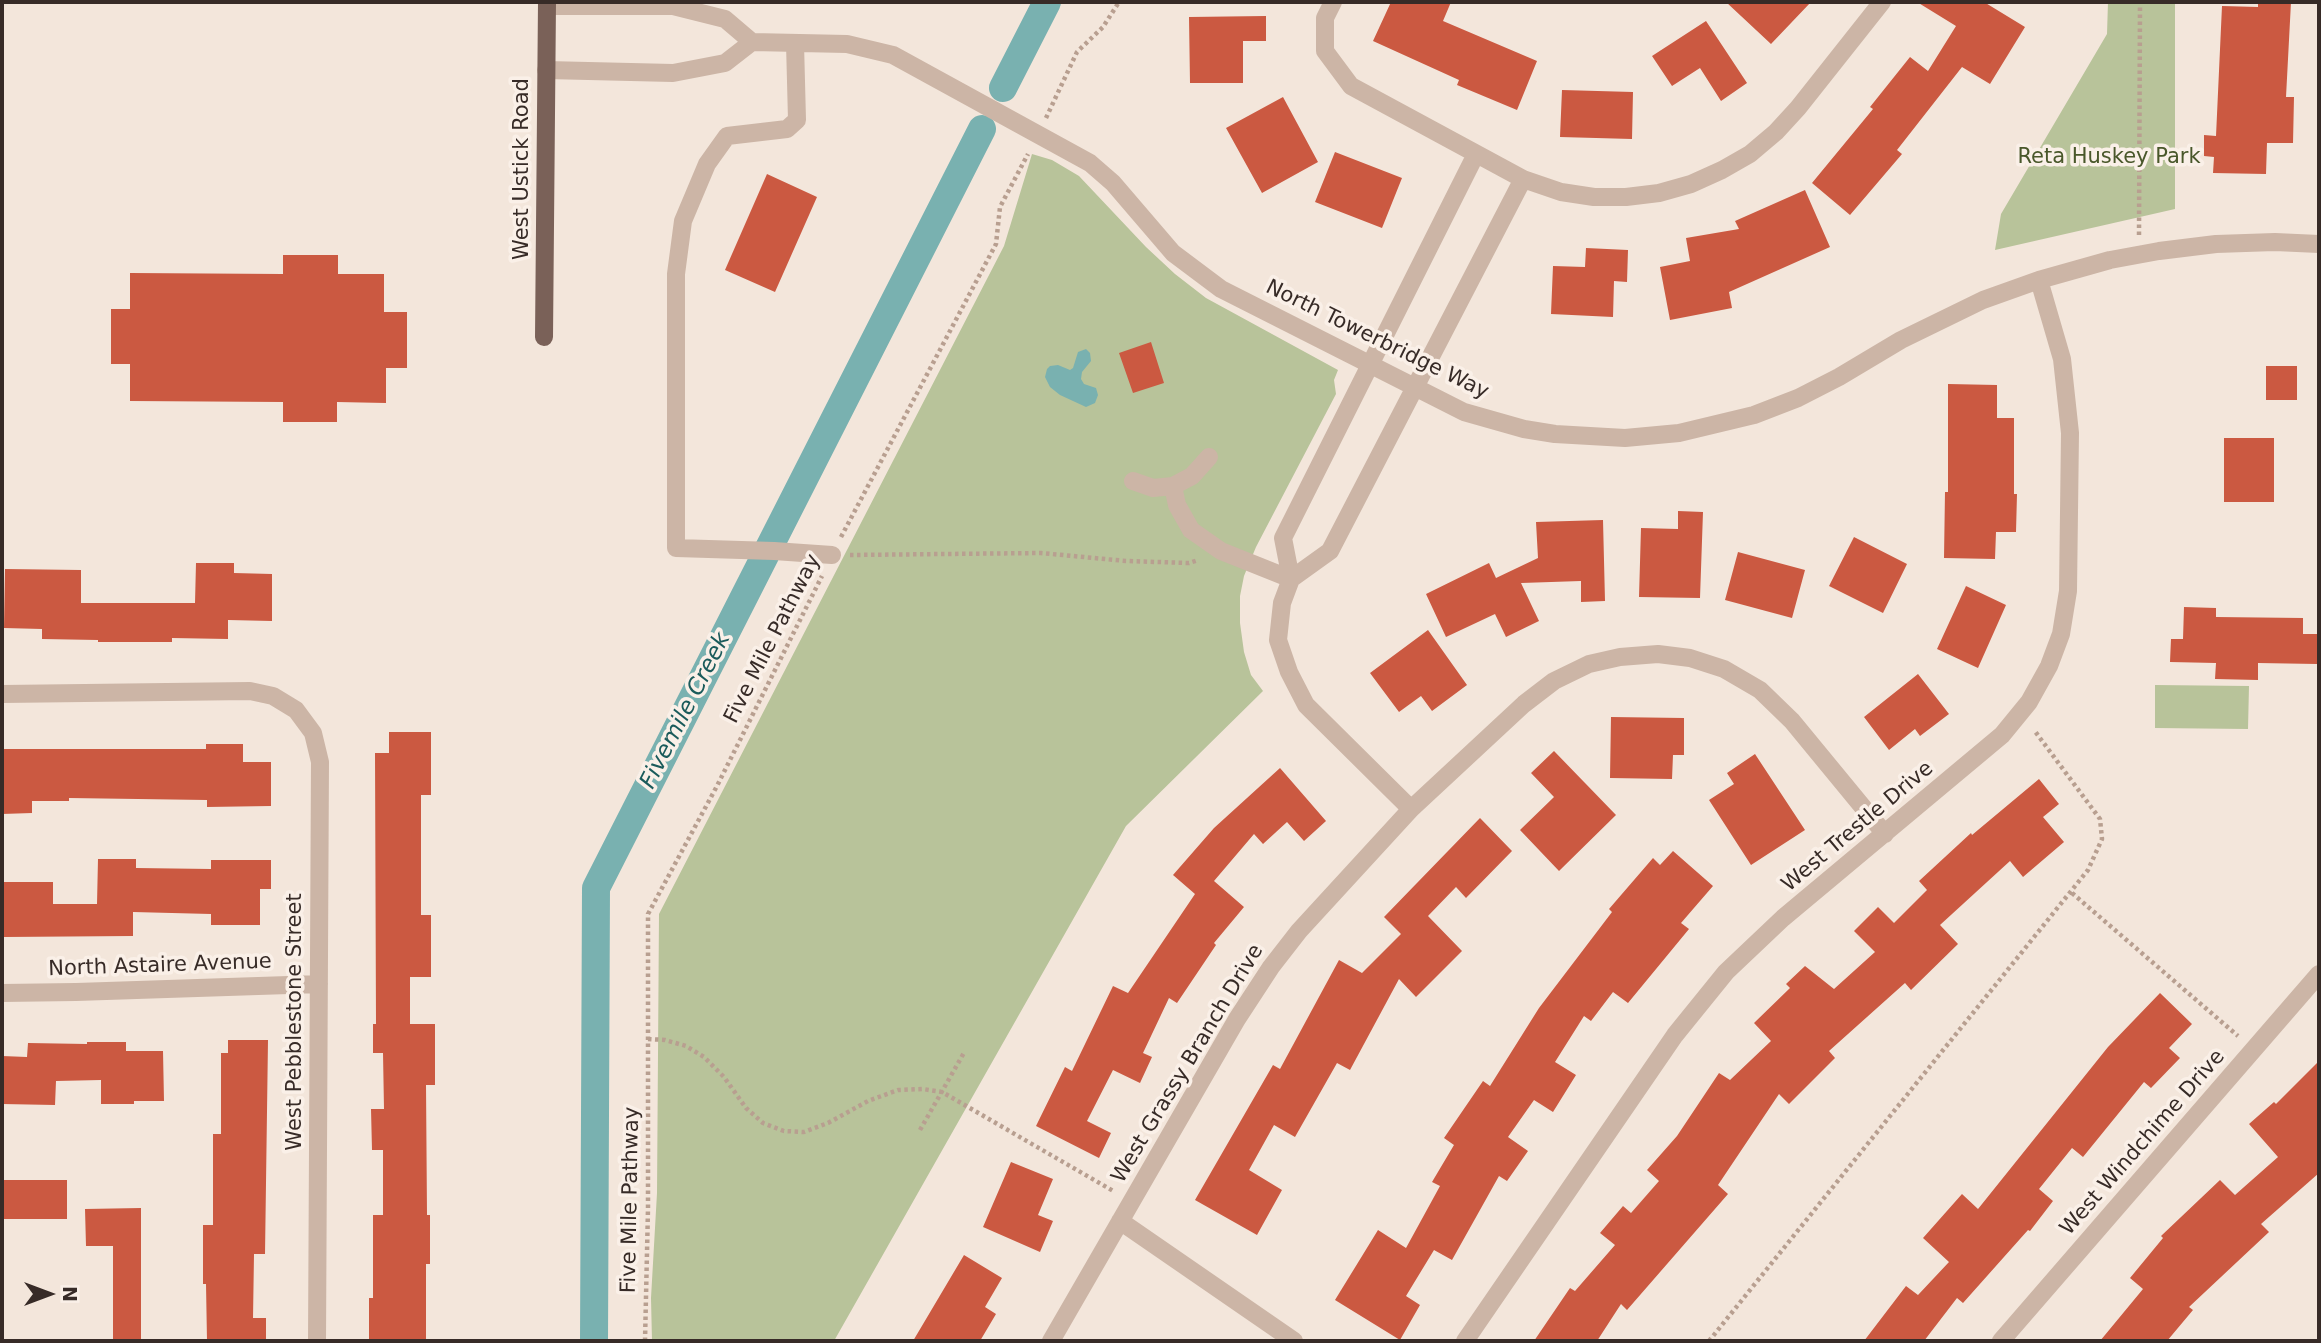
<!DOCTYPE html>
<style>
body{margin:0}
#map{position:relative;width:2321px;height:1343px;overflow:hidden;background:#f3e6db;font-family:"DejaVu Sans",sans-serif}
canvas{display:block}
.frame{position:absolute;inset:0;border:4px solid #372b27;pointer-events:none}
.north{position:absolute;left:14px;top:1259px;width:70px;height:70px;-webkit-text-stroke:5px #faf0e8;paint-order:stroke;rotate:90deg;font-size:19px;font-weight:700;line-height:28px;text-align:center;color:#372b27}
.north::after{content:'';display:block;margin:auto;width:24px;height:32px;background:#372b27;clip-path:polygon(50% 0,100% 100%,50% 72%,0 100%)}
</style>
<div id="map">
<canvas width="2321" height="1343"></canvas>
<div class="frame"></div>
<div class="north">N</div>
</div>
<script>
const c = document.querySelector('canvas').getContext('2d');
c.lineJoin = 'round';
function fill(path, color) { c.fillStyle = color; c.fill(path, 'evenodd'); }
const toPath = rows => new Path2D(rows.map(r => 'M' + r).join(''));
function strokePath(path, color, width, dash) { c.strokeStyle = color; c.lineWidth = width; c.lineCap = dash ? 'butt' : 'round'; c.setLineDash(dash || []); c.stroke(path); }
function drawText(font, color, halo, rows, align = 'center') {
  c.font = font + ' "DejaVu Sans",sans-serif'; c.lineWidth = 7; c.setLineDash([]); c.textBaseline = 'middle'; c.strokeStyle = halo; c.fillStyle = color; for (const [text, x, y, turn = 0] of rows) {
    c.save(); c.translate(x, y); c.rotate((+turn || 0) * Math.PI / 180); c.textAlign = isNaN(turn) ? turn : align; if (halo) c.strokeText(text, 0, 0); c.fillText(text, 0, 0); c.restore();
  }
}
fill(toPath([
 [2108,2,2175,2,2175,209,1995,250,2001,214,2107,34],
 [1032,154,1052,160,1079,176,1146,247,1175,274,1206,298,1338,370,1334,380,1336,394,1256,547,1244,576,1240,596,1240,623,1244,652,1251,675,1263,691,1126,826,834,1341,652,1341,651,1298,657,1193,659,914,1004,246],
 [2155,685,2249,686,2248,729,2155,728]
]), '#b8c39a');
fill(toPath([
 [1086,349,1090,353,1091,361,1082,372,1081,379,1084,384,1096,388,1098,395,1095,403,1086,407,1060,395,1050,387,1045,377,1047,369,1050,366,1058,365,1070,370,1073,368,1078,352]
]), '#79b1b0');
strokePath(toPath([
 [1003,88,1047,2],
 [594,1341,596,888,982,129]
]), '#79b1b0', 28);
fill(toPath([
 [1391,2,1451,2,1443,21,1537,61,1517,110,1457,85,1459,80,1373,41],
 [1726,2,1811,2,1771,44],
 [1917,2,1984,2,2025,27,1990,84,1962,67,1897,150,1902,154,1850,215,1812,183,1873,109,1870,107,1910,57,1928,71,1956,26],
 [2258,2,2291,2,2286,97,2294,97,2293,143,2267,143,2266,174,2213,173,2214,157,2204,156,2204,135,2216,136,2222,6,2258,7],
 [1266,16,1266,41,1243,41,1243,83,1190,83,1189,17],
 [1706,21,1747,83,1721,101,1700,68,1672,86,1652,56],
 [1562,90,1633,92,1632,139,1560,137],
 [1283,97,1318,162,1262,193,1226,128],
 [1335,152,1402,178,1382,228,1315,202],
 [767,174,817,197,775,292,725,270],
 [1805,190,1830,247,1729,292,1732,308,1670,320,1660,267,1690,261,1686,238,1739,229,1735,221],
 [1586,248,1628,250,1627,282,1614,281,1613,317,1551,314,1553,266,1585,267],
 [283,255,338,255,338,274,384,274,384,312,407,312,407,368,386,368,386,403,337,402,337,422,283,422,283,402,130,401,130,364,111,364,111,309,130,309,130,273,283,274],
 [1151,342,1164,383,1133,393,1119,353],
 [2266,366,2297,366,2297,400,2266,400],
 [1948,384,1997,385,1997,418,2014,418,2014,494,2017,494,2016,532,1996,532,1995,559,1944,558,1945,492,1948,492],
 [2224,438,2274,438,2274,502,2224,502],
 [1678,511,1703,512,1700,598,1639,597,1641,528,1678,529],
 [1603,520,1605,601,1581,602,1581,581,1521,583,1539,621,1506,637,1495,614,1446,637,1426,594,1489,563,1496,578,1538,558,1536,522],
 [1854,537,1907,564,1883,613,1829,586],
 [1738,552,1805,570,1792,618,1725,600],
 [196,563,234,563,234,573,272,574,272,621,228,620,228,639,172,638,172,642,98,642,98,640,42,639,42,629,4,628,5,569,81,570,81,603,195,603],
 [1966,586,2006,605,1978,668,1937,649],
 [2184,607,2216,608,2216,617,2303,618,2303,634,2318,634,2317,664,2258,663,2258,680,2215,679,2216,663,2170,662,2171,639,2183,639],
 [1428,630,1467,685,1432,711,1421,696,1399,712,1370,673],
 [1918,674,1949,714,1920,736,1915,729,1889,750,1864,717],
 [1611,717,1684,718,1684,755,1673,755,1672,779,1610,778],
 [389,732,431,732,431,795,421,795,421,915,431,915,431,977,410,977,410,1024,435,1024,435,1085,426,1085,427,1215,430,1215,430,1264,426,1264,426,1341,385,1341,385,1339,369,1339,369,1298,373,1298,373,1215,383,1215,383,1150,372,1150,371,1109,384,1109,383,1053,373,1053,373,1024,376,1024,375,753,389,753],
 [206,744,243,744,243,762,271,762,271,806,207,807,207,800,69,798,69,801,32,801,32,813,2,814,2,749,206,749],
 [1554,751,1616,815,1559,871,1520,830,1554,797,1531,773],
 [1755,754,1805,830,1751,865,1709,800,1734,784,1727,773],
 [1280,768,1326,821,1304,841,1287,822,1263,844,1254,834,1214,881,1244,907,1214,943,1216,945,1177,1003,1169,998,1143,1053,1152,1057,1140,1083,1113,1070,1087,1121,1111,1133,1099,1158,1036,1126,1065,1067,1072,1071,1113,986,1128,993,1195,894,1173,875,1214,828],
 [2039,779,2059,804,2043,817,2064,842,2023,877,2010,861,1940,925,1958,944,1911,990,1905,983,1829,1051,1835,1058,1789,1104,1779,1094,1718,1185,1728,1194,1627,1310,1621,1304,1597,1341,1534,1341,1570,1288,1575,1291,1615,1245,1600,1233,1623,1206,1631,1213,1659,1181,1647,1170,1677,1136,1719,1073,1730,1080,1771,1041,1754,1023,1790,988,1786,984,1805,966,1834,989,1875,952,1854,931,1878,907,1894,923,1927,890,1919,881,1971,833,1972,835],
 [1480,818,1512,851,1466,898,1456,887,1428,916,1462,951,1416,997,1399,979,1350,1070,1337,1063,1295,1137,1274,1125,1249,1170,1282,1190,1257,1235,1195,1200,1273,1065,1280,1069,1339,960,1362,973,1401,934,1384,917],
 [1673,851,1713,886,1681,923,1689,929,1628,1003,1613,992,1591,1021,1584,1016,1555,1062,1576,1075,1553,1112,1534,1100,1508,1137,1528,1151,1507,1181,1499,1176,1452,1260,1434,1250,1406,1296,1420,1305,1400,1340,1335,1300,1378,1230,1406,1248,1440,1186,1432,1182,1454,1145,1444,1138,1483,1081,1490,1086,1539,1008,1612,912,1609,909,1653,858,1660,865],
 [98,859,136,859,136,868,211,869,211,860,271,860,271,889,260,889,260,925,211,925,211,914,133,912,133,936,4,937,2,882,53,882,53,904,97,904],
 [2160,993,2192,1024,2169,1048,2180,1058,2151,1088,2144,1082,2083,1157,2072,1148,2039,1189,2053,1201,2030,1231,2028,1230,1963,1303,1957,1298,1924,1341,1864,1341,1906,1286,1918,1295,1949,1262,1923,1238,1962,1194,1978,1209,2108,1047],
 [228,1040,268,1040,265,1254,254,1254,253,1318,266,1318,266,1341,207,1341,206,1284,203,1284,203,1225,213,1225,213,1134,221,1134,221,1053,228,1053],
 [87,1042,126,1042,126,1051,163,1051,164,1101,134,1101,134,1104,101,1104,101,1080,56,1081,55,1105,2,1104,2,1056,27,1057,28,1043,87,1044],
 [2319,1061,2319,1173,2261,1224,2269,1232,2189,1307,2193,1310,2167,1341,2100,1341,2143,1289,2130,1278,2163,1238,2161,1236,2220,1180,2235,1195,2278,1157,2249,1124,2274,1102,2276,1104],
 [1011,1162,1053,1179,1038,1215,1053,1221,1040,1252,983,1227],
 [2,1180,67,1180,67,1219,2,1219],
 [141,1208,141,1341,113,1341,113,1246,86,1246,85,1209],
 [964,1255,1002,1278,985,1307,996,1314,980,1341,913,1341]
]), '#cb5941');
strokePath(toPath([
 [1046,118,1077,52,1103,27,1119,2],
 [2139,235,2140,2],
 [841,537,996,244,1000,207,1028,154],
 [850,555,1041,553,1126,561,1189,563,1198,560],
 [2072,893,2238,1036],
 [648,1039,665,1040,686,1046,704,1057,724,1077,746,1108,763,1123,784,1131,804,1132,828,1123,868,1101,898,1090,923,1089,942,1092,1115,1192],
 [920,1130,965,1051],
 [645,1341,648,1208,648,914,717,786,822,576],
 [1709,1341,2088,870,2102,839,2100,819,2034,730]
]), '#b89f90', 4.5, [3.5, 3.5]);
strokePath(toPath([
 [1333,2,1325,18,1325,51,1351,86,1523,179,1561,192,1594,197,1626,197,1659,193,1691,184,1722,170,1750,154,1776,132,1798,108,1882,2],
 [547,6,673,6,725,19,752,42,847,44,893,55,1090,163,1113,183,1173,253,1221,289,1464,412,1524,429,1555,434,1625,438,1679,433,1754,415,1798,398,1839,377,1901,340,1983,300,2039,280,2110,260,2159,251,2216,244,2275,242,2319,244],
 [795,43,797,120,787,129,727,136,707,164,683,221,676,274,676,548,774,551,832,555],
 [546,70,673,73,725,63,752,42],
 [1476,154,1283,538,1291,579,1330,551,1523,179],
 [1133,481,1153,488,1173,486,1192,476,1209,457],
 [1173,486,1177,505,1191,530,1221,551,1291,579,1282,603,1278,640,1289,672,1306,705,1411,809],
 [2,694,250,691,273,696,296,710,313,733,320,762,317,1341],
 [2,993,76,992,319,984],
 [1120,1221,1294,1341],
 [1051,1341,1237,1019,1271,967,1299,931,1411,809,1524,704,1554,681,1589,664,1620,657,1658,654,1690,658,1724,669,1760,690,1792,721,1885,834],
 [1465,1341,1675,1035,1726,972,1783,918,2002,735,2029,702,2049,666,2061,634,2068,591,2070,433,2062,359,2039,280],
 [2001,1341,2319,974]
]), '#ccb5a6', 18);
strokePath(toPath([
 [544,337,547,2]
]), '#7a6158', 18);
drawText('21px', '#49572a', '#faf0e8', [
 ["Reta Huskey Park",2109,158]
]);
drawText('21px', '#372b27', '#faf0e8', [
 ["West Ustick Road",523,169,-90],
 ["North Towerbridge Way",1377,340,26],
 ["Five Mile Pathway",773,639,-63],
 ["West Trestle Drive",1858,827,-40],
 ["North Astaire Avenue",160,966,-2],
 ["West Pebblestone Street",296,1022,-90],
 ["West Grassy Branch Drive",1188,1064,-59],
 ["West Windchime Drive",2143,1143,-49],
 ["Five Mile Pathway",631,1200,-89]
]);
drawText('italic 23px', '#1b5b5b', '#faf0e8', [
 ["Fivemile Creek",686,711,-63]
]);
</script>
